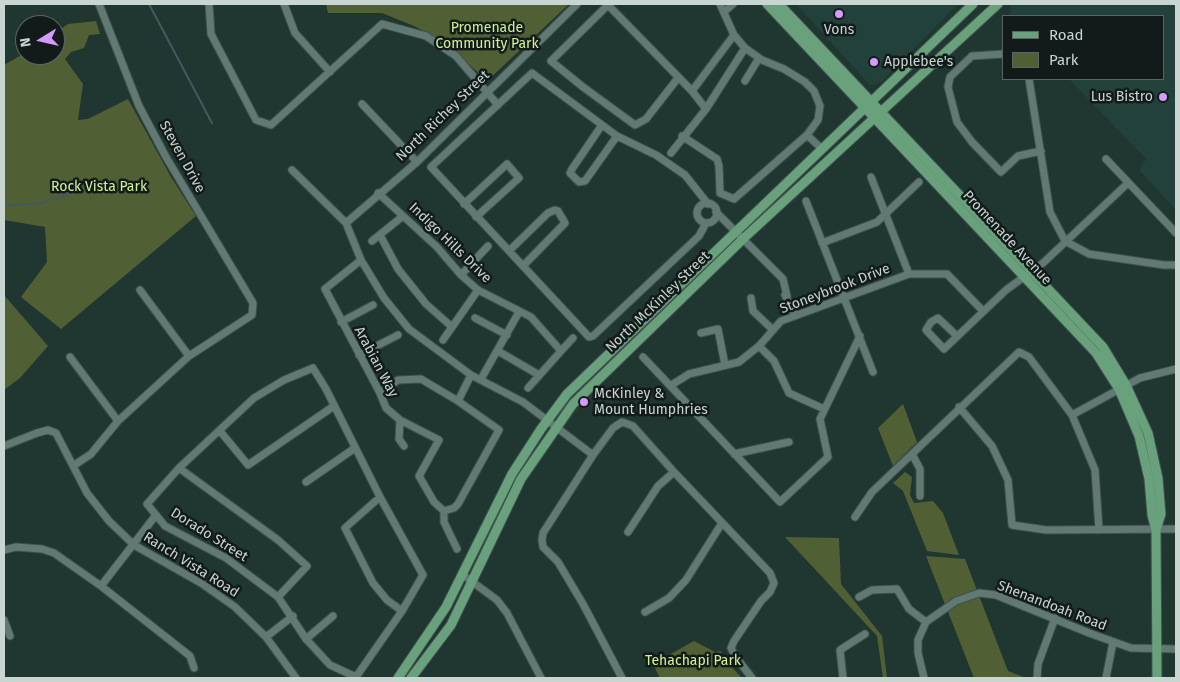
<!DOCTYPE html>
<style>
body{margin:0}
#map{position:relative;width:1180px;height:682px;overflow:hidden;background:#203631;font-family:"Fira Sans",sans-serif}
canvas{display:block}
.frame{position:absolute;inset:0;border:5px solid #c8d5d1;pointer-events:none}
.legend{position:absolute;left:1002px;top:15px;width:162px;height:65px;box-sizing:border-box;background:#121b19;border:1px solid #5b6563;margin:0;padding:6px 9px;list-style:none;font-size:15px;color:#c8d5d1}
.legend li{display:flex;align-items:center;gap:10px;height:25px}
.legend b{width:25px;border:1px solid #5b6563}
.north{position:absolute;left:15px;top:15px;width:50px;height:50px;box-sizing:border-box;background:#121b19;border:1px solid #5b6563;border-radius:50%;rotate:261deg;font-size:14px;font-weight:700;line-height:20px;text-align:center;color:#c8d5d1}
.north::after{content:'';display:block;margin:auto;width:18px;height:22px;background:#d59bfb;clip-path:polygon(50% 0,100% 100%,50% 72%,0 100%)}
</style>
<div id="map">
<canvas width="1180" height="682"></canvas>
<div class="frame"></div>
<ul class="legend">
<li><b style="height:6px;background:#69a17c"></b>Road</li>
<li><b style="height:14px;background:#515f35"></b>Park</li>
</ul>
<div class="north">N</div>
</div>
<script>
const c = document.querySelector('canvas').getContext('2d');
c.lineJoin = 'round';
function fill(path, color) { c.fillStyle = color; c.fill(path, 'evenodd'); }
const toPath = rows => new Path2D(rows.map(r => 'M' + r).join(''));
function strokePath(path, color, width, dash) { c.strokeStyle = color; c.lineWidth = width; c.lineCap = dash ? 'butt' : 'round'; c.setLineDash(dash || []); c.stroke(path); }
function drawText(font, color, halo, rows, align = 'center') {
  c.font = font + ' "Fira Sans",sans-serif'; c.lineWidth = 5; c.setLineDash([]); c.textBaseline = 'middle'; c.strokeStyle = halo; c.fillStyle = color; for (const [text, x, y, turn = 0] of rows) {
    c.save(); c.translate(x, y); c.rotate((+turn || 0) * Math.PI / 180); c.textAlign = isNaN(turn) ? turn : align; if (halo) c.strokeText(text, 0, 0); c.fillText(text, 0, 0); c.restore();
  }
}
fill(toPath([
 [796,4,958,4,881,82,873,85,869,84],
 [1011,4,1176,4,1176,210,1139,170,1146,159,1069,79,1164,79,1164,16,1011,16]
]), '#22413b');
fill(toPath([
 [326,4,569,4,487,81,446,43,414,26,382,13,328,13],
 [96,21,100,34,89,35,84,48,71,52,65,59,83,84,78,120,88,119,128,99,171,177,196,216,61,329,21,297,47,262,45,227,4,220,4,65,25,53,25,55,55,55,55,33,68,24],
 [4,295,48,346,20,378,4,390],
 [903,404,917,442,893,466,878,428],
 [905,472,912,477,910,495,914,503,933,501,943,513,959,555,927,551,903,491,893,483],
 [785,537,839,538,841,584,882,636,887,678,883,678,877,636],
 [926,556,965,559,1008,671,1026,678,974,678],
 [694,641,715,652,721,651,722,657,742,678,660,678,653,664]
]), '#515f35');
strokePath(toPath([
 [149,4,212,123],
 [4,206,40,203,94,186]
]), '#43585f', 2);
const minor = toPath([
 [209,4,211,34,256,120,271,125,382,24,426,36,456,56,498,105],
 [284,4,295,33,330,72],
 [609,4,551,61,583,87,635,125,646,119,678,78],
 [608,5,692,91,706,109],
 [724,12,733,4],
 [1004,54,972,56,950,77,948,87,957,122,972,142,1001,172,1018,156,1041,151],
 [1029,79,1050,212,1065,241,1089,254,1164,265,1176,265],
 [745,81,759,58],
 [692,91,734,35],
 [362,104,417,162],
 [602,125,572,169,570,173,579,182,585,181,617,136],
 [807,135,822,149],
 [682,136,717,159,719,166,720,193,734,199,807,135,818,120,820,106,814,91,805,82,784,69,762,60,745,48,734,35,720,4],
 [671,153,706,109,745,48],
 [1106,159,1176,233],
 [292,170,346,223,361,260,384,298,409,329,471,375,523,402,593,455],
 [871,177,909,274],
 [378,193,437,247,461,275,478,290,531,317,561,351,528,388],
 [806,201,873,372],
 '697 213a10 10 0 1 1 20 0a10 10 0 1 1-20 0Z',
 [464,204,507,164,519,178,476,217],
 [716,212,783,279,787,296],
 [346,223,417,162,577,4],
 [706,223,699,236,593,336,589,337,431,167,532,73,617,136,656,155,685,175,708,204],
 [380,235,398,269,426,304,452,327],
 [372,241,403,216],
 [822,243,877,222,919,182],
 [509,251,548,213,555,210,558,211,565,223,524,265],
 [361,260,325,289,380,393,386,408,400,420,439,440,419,476,434,502,444,511],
 [461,275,488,246],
 [140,290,189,356],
 [785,295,795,315],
 [751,298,753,311,772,329],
 [475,318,507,335],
 [341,322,373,305],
 [701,333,718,329,725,365],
 [957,336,938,318,931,322,926,330,944,349,1006,290,1043,263,1128,183],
 [443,340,478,290],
 [759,346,774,361,789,393,824,409],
 [498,351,539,375],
 [561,351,573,338],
 [359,355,398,335],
 [70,357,118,421],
 [643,357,780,502,828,457,820,419,860,336],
 [313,368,326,389,380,497,423,575,402,611,356,677,330,665,306,639,278,597,226,558,165,526,147,504,179,468,254,398,284,380,313,368],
 [481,379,519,312],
 [670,386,689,374,739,362,759,346,781,321,909,274,947,274,983,311],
 [380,393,398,380,421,379,458,401,499,430,458,504,454,508,444,511],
 [458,401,471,375],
 [959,407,992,446,1008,480,1012,525,1046,530,1176,529],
 [1072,415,1140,378,1176,369],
 [400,420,399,439,404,446],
 [220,431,248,465,334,406],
 [4,446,37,433,48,430,56,433,87,493,109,521,134,545,201,583,235,607,266,637,296,678],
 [734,454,789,442],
 [912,454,920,469,920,496],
 [73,466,91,454,118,421,189,356,252,315,253,303,166,157,139,106,99,4],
 [179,468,278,540,307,566,278,597],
 [306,482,355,448],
 [380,497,345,528,373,583,387,600,402,611],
 [444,511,444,522,457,549],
 [855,517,872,492,1019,352,1029,357,1072,415,1095,470,1099,530],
 [628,532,658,486,674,472],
 [4,550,16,547,42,549,54,553,101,586,190,656,194,668],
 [463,575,497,600,507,613,541,678],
 [101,586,156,515],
 [859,597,872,590,897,589,909,609,926,622],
 [645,612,669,598,686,580,722,523],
 [4,620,10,636],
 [926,622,956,601,979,593,996,595,1089,633,1131,648,1176,649],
 [266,637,293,616],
 [306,639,333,616],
 [622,678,583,604,558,562,543,547,542,540,543,533,593,455,613,428,622,422,633,426,674,472,770,573,774,583,770,592,761,601,734,641,731,648,735,656,752,678],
 [843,678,840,650,865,634],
 [924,678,918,653,918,640,926,622],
 [1037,678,1038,664,1055,618],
 [1106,678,1113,642]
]);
const major = toPath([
 [767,4,1096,353,1119,389,1139,436,1149,479,1152,515,1156,530],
 [779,4,1103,347,1126,385,1148,433,1158,478,1161,514,1156,530,1157,678],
 [398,678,446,607,512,474,541,429,567,394,973,4],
 [411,678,451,625,521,479,573,404,744,238,998,4]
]);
strokePath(minor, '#3e514d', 9);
strokePath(major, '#3e514d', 11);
strokePath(minor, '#627973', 7);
strokePath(major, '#69a17c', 9);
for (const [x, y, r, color] of [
 [839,14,5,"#d59bfb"],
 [874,62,5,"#d59bfb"],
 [1163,97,5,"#d59bfb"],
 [584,402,5,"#d59bfb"]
]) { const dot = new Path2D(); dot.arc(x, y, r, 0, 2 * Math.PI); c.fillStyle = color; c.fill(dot); strokePath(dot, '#121b19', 2); }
drawText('14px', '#d2f296', '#121b19', [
 ["Promenade",487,28],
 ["Community Park",487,44],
 ["Rock Vista Park",99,187],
 ["Tehachapi Park",693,661]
]);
drawText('14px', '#c8d5d1', '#121b19', [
 ["Vons",839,30,"center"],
 ["Applebee's",884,62],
 ["Lus Bistro",1153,97,"right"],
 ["McKinley &",594,394],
 ["Mount Humphries",594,410]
], 'left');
drawText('14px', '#c8d5d1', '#121b19', [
 ["North Richey Street",443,116,-44],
 ["Steven Drive",182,157,61],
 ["Promenade Avenue",1007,238,47],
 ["Indigo Hills Drive",450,243,44],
 ["Stoneybrook Drive",835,289,-21],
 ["North McKinley Street",658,302,-44],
 ["Arabian Way",376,362,62],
 ["Dorado Street",209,535,32],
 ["Ranch Vista Road",191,565,32],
 ["Shenandoah Road",1052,606,21]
]);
</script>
